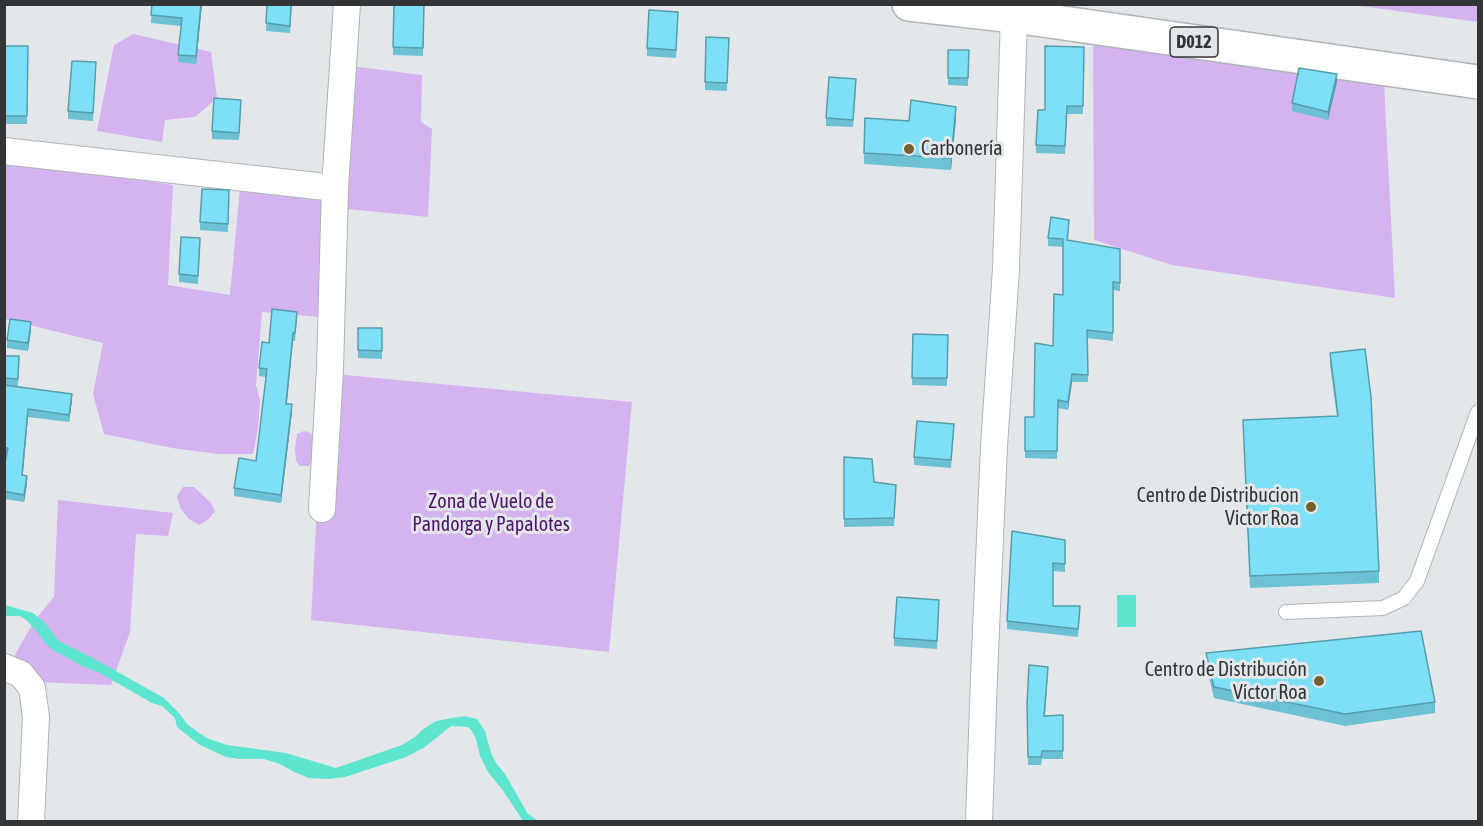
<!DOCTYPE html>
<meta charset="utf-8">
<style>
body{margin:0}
#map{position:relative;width:1483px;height:826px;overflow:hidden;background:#e4e7ea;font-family:"Asap Condensed",sans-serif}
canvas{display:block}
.frame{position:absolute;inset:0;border:6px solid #323435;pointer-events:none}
</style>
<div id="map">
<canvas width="1483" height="826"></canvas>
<div class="frame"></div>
</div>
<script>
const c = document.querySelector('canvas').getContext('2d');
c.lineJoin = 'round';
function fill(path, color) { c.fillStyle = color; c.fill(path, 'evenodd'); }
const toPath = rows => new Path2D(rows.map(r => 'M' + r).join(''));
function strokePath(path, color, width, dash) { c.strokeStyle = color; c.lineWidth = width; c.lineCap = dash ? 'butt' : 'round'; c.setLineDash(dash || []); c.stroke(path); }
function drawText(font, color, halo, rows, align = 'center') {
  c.font = font + ' "Asap Condensed",sans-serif'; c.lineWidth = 6; c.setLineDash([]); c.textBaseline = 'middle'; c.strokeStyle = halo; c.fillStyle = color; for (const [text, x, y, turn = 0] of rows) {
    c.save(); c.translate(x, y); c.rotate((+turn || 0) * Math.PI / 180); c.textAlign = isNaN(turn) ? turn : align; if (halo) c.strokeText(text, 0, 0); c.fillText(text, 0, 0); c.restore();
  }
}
fill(toPath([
 [1354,5,1478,5,1478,22],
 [133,34,211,52,217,98,195,117,165,120,162,142,97,131,114,45],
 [1093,36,1384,83,1395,298,1172,265,1094,240],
 [351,66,422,75,421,122,432,129,428,217,347,209],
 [5,159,173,185,168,285,230,295,240,189,330,198,319,317,262,312,256,385,260,400,258,428,253,454,218,454,172,448,104,434,93,394,103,343,5,319],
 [324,373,632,402,609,652,311,620],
 [304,431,311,433,313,439,313,447,314,456,309,466,300,466,296,461,295,449,297,434],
 [183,487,194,487,211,503,215,511,209,519,199,525,189,519,181,509,177,496],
 [58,500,173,513,168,536,136,534,130,632,111,685,36,682,15,655,34,621,54,597]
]), '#d5b2f0');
fill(toPath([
 [1117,595,1136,595,1136,627,1117,627],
 [5,605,33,613,44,622,59,641,91,657,164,698,179,713,187,724,199,733,209,739,227,745,286,753,336,768,402,745,415,737,422,730,436,721,464,716,477,719,485,731,491,753,496,763,505,774,528,814,538,821,523,821,504,792,488,772,480,756,476,739,472,731,468,727,451,726,425,747,406,757,345,777,328,779,309,778,294,772,280,764,264,759,239,759,226,757,200,745,192,739,177,727,175,718,162,706,152,703,98,672,84,667,53,650,46,644,35,629,25,619,20,616,5,616]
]), '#5de5d0');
const service = toPath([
 [1286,612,1383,608,1404,598,1417,581,1478,412]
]);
const minor = toPath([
 [4,151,335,188],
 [322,509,330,368,335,188,347,4],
 [4,667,21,674,32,688,36,717,31,822],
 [979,822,984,676,994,446,1006,269,1014,16]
]);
const primary = toPath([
 [909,4,1014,16,1478,82]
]);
strokePath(service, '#b1b4b7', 16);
strokePath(minor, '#b1b4b7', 28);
strokePath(primary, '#b1b4b7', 36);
strokePath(service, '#fff', 14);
strokePath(minor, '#fff', 26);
strokePath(primary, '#fff', 33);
fill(toPath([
 [152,4,202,4,196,64,178,62,181,26,151,23],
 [267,4,292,4,290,33,266,31],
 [394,4,424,4,423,56,393,55],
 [678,20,676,58,647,56,647,48],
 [706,37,729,38,727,91,705,90],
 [4,46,28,46,27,124,4,124],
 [1084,47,1083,114,1067,114,1065,154,1036,153,1036,145,1045,110],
 [948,50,969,50,968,86,948,85],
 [96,70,93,121,68,119,68,111],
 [1337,82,1328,120,1292,111,1292,103],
 [856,87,853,127,826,126,826,118],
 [241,108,239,140,212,139,212,131],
 [956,119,951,170,864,164,864,153],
 [229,190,228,232,200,230,200,222],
 [1069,227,1068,240,1120,249,1120,291,1113,290,1113,341,1087,338,1088,382,1072,382,1068,410,1058,408,1057,459,1025,458,1025,417,1034,417,1053,346,1063,295,1063,247,1048,246,1048,238],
 [200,246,198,284,179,282,179,274],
 [297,319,295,341,293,341,286,404,292,412,281,503,234,496,234,488,256,461,266,377,259,376,259,368,269,343],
 [358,328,382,328,382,359,358,358],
 [31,330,28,351,7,348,7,340],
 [913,334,948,335,947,386,912,385],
 [1330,353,1379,571,1379,583,1250,588,1243,420,1337,416,1330,365],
 [4,356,19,356,18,387,72,401,69,422,28,417,22,475,27,484,24,502,4,499,4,467,7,456,4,456],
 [954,432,951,468,914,465,914,457],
 [844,457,874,482,896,493,894,526,844,527],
 [1065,540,1065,572,1053,571,1053,606,1080,614,1078,637,1007,629,1007,621],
 [939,607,937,649,894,646,894,638],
 [1206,653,1435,702,1435,713,1345,726,1214,698,1206,665],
 [1048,674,1045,716,1063,715,1063,759,1042,759,1041,765,1028,765,1027,704]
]), '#6cc1d4');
fill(toPath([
 [201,4,202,4,196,64,196,56],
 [1337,74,1337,82,1328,120,1328,112],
 [956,107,956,119,951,170,951,158],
 [31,322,31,330,28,351,28,343],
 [293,333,293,341,286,412,286,404],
 [1072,374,1072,382,1068,410,1068,402],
 [72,394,72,401,69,422,69,415],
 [292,404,292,412,281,503,281,495],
 [28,409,28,417,22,483,22,475],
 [27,476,27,484,24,502,24,495]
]), '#589dac');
const building = toPath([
 [152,4,201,4,196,56,178,55,182,18,151,15,152,4],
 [267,4,291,4,290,26,266,23,267,4],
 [394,4,424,4,423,48,393,47,394,4],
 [649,10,678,12,676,50,647,48,649,10],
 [706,37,729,38,727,83,705,82,706,37],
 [4,46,28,46,27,116,4,116,4,46],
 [1045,46,1084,47,1083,106,1067,106,1065,146,1036,145,1038,110,1045,110,1045,46],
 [948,50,969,50,968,78,948,78,948,50],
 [72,61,96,62,93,113,68,111,72,61],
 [1299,68,1337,74,1328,112,1292,103,1299,68],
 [829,77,856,79,853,120,826,118,829,77],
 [214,98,241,100,239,133,212,131,214,98],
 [911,100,956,107,951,158,864,153,865,118,909,121,911,100],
 [202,189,229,190,228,224,200,222,202,189],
 [1051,217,1069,220,1067,240,1120,249,1120,283,1113,282,1113,333,1087,330,1088,375,1072,374,1068,402,1058,400,1057,451,1025,451,1025,417,1034,417,1035,343,1053,346,1054,294,1063,295,1063,239,1048,238,1051,217],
 [181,237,200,238,198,276,179,274,181,237],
 [272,309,297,312,295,333,293,333,286,404,292,404,281,495,234,488,239,458,256,461,267,369,259,368,262,342,269,343,272,309],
 [10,319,31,322,28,343,7,340,10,319],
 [358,328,382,328,382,351,358,350,358,328],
 [913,334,948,335,947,378,912,378,913,334],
 [1365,349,1371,397,1379,571,1250,576,1243,420,1338,416,1330,353,1365,349],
 [4,356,19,356,18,379,4,378,4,356],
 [4,385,72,394,69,415,28,409,22,475,27,476,24,495,4,491,4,467,8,448,4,448,4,385],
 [917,421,954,424,951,460,914,457,917,421],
 [844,457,872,459,874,482,896,485,894,518,844,519,844,457],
 [1012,531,1065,540,1065,564,1053,563,1053,606,1080,606,1078,629,1007,621,1012,531],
 [897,597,939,600,937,641,894,638,897,597],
 [1421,631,1435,702,1345,714,1214,687,1206,653,1421,631],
 [1029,665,1048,667,1044,716,1063,715,1063,751,1042,751,1041,757,1028,757,1027,704,1029,665]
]);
fill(building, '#7de0f6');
strokePath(building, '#589dac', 1.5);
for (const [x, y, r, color] of [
 [909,149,6,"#776030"],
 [1311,507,6,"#776030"],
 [1319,681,6,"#776030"]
]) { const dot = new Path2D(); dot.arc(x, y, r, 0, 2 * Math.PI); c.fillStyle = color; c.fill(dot); strokePath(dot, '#e4e7ea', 2); }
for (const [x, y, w] of [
 [1194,42,48]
]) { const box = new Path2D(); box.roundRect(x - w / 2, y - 15, w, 30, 4.5); c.fillStyle = '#e4e7ea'; c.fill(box); strokePath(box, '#323435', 1.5); }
drawText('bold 18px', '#323435', null, [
 ["D012",1194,42]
]);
drawText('20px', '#323435', '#e4e7ea', [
 ["Carbonería",921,149,"left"],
 ["Centro de Distribucion",1299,496],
 ["Victor Roa",1299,519],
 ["Centro de Distribución",1307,670],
 ["Víctor Roa",1307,693]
], 'right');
drawText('20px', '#521472', '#e4e7ea', [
 ["Zona de Vuelo de",491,502],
 ["Pandorga y Papalotes",491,525]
]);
</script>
